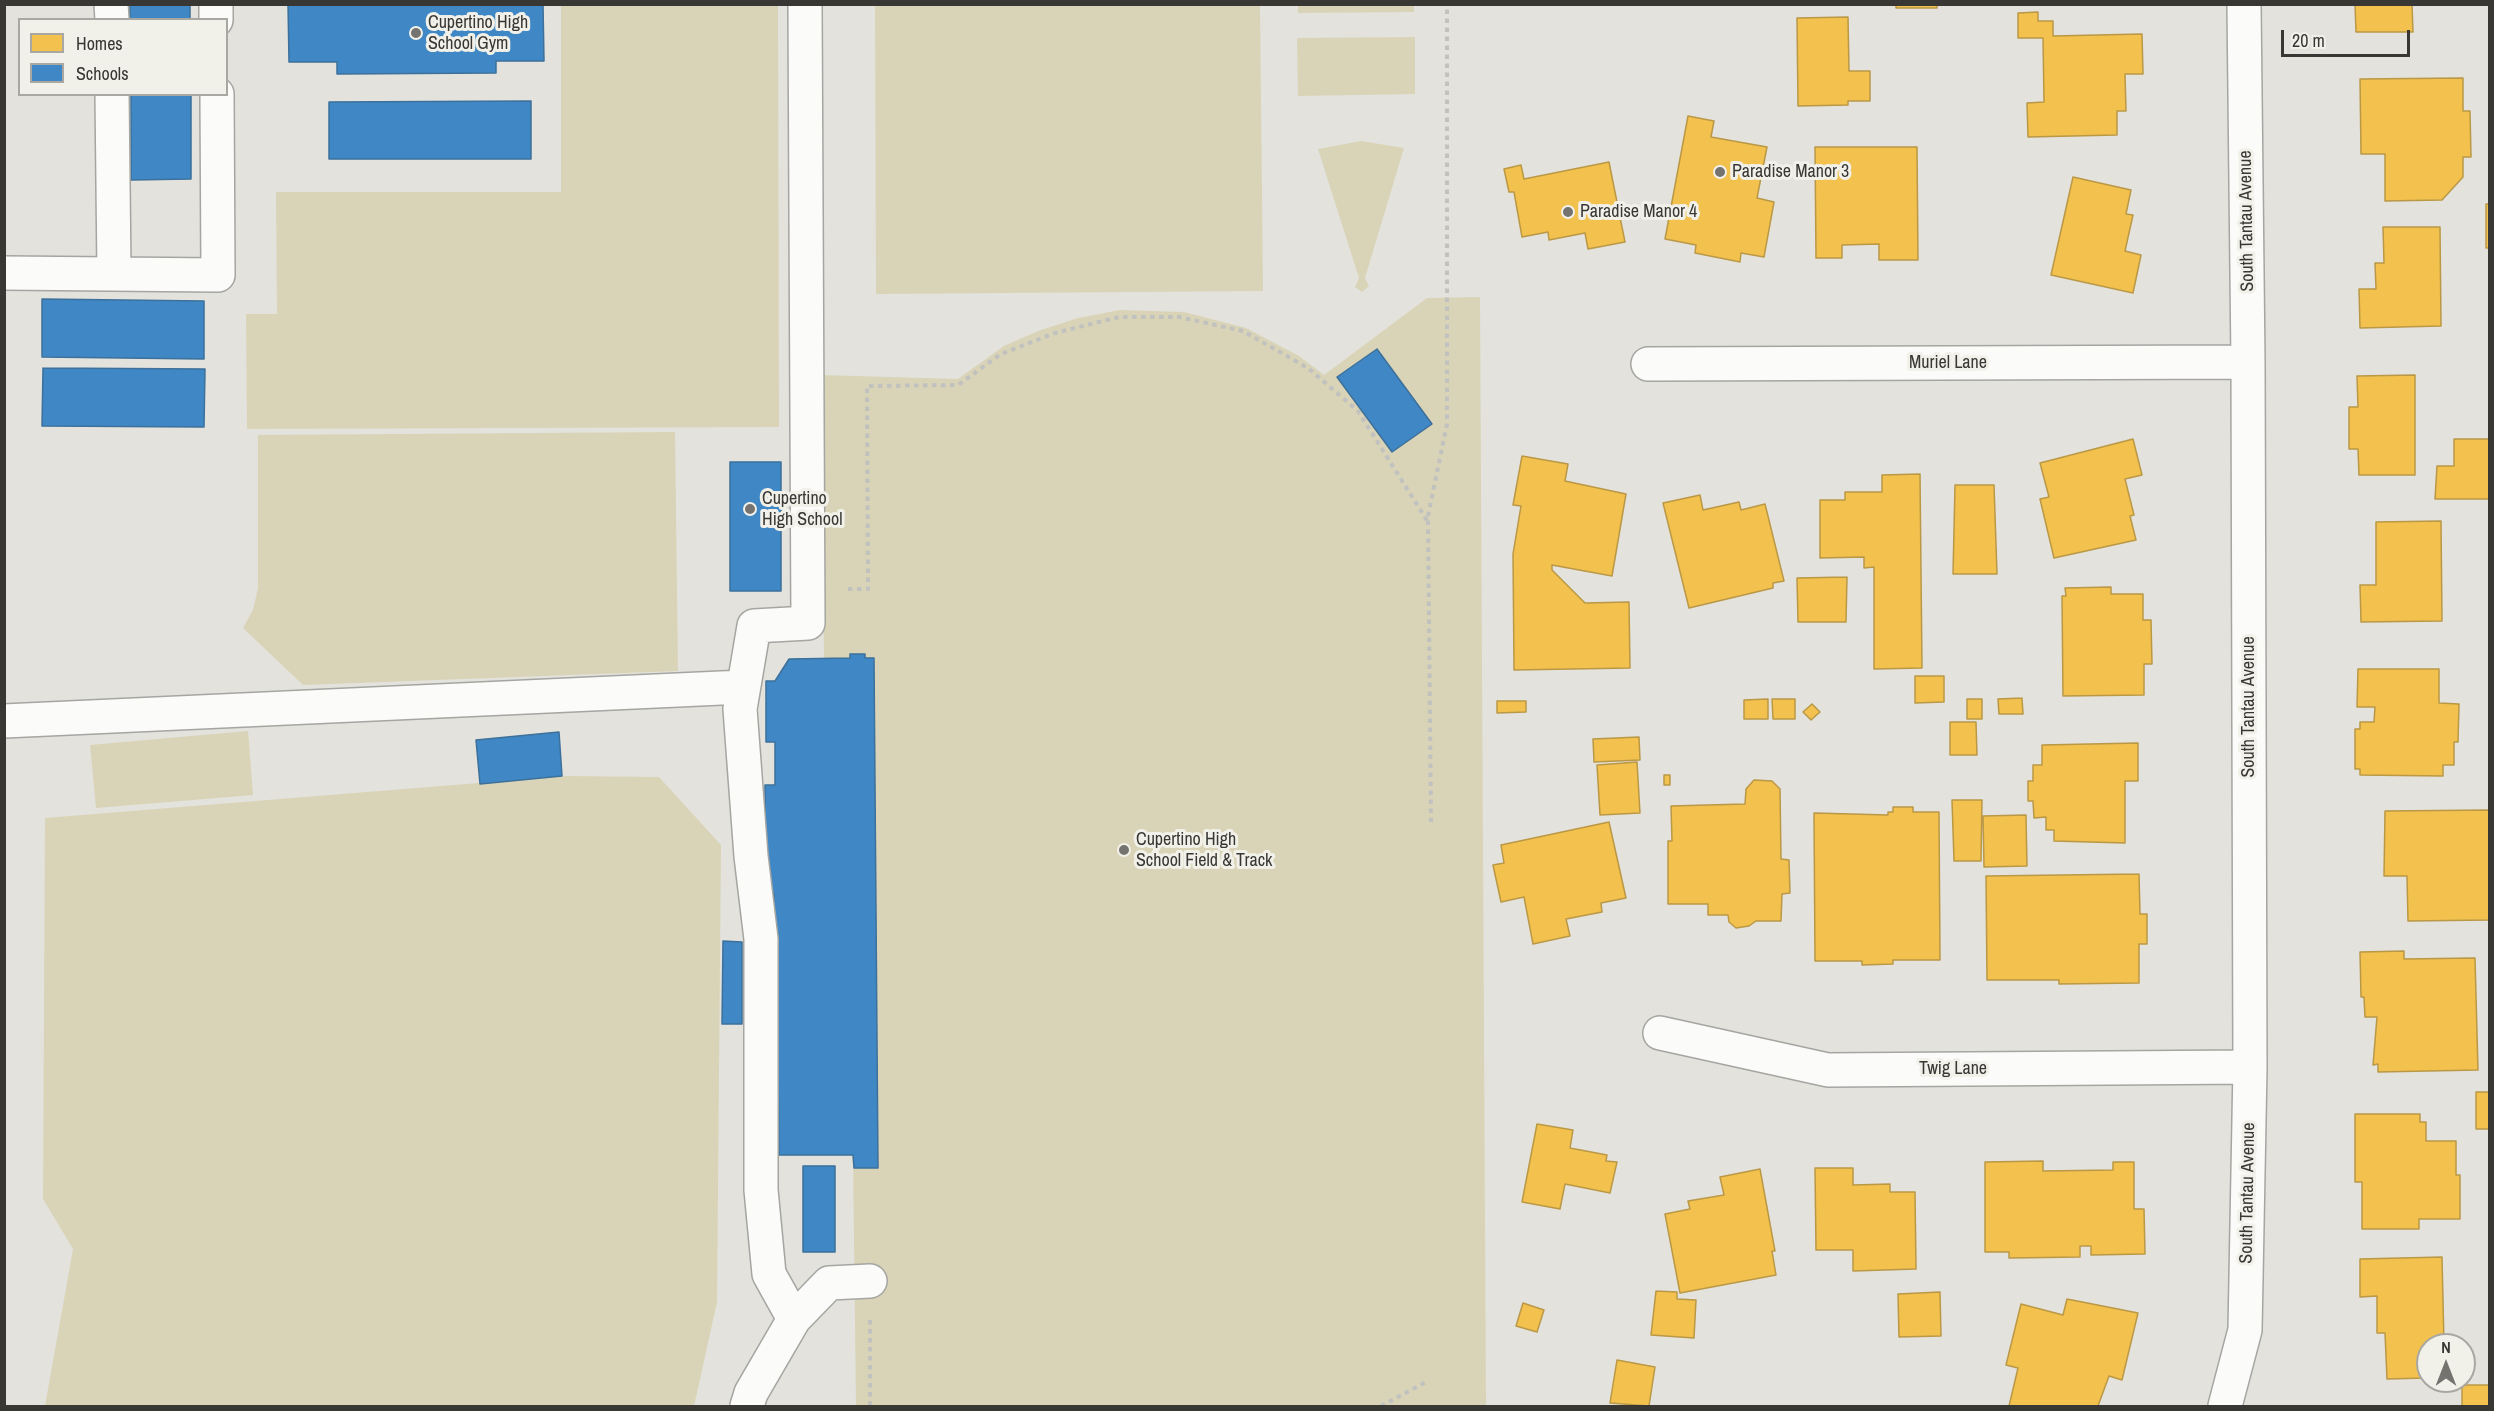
<!DOCTYPE html>
<style>
body{margin:0}
#map{position:relative;width:2494px;height:1411px;overflow:hidden;background:#e3e2dd;font-family:"Archivo Narrow",sans-serif}
canvas{display:block}
.frame{position:absolute;inset:0;border:6px solid #383734;pointer-events:none}
.legend{position:absolute;left:18px;top:18px;width:210px;height:78px;box-sizing:border-box;background:#f2f1e9;border:2px solid #a8a7a1;margin:0;padding:8px 10px;list-style:none;font-size:18px;color:#383734}
.legend li{display:flex;align-items:center;gap:12px;height:30px}
.legend b{width:30px;border:2px solid #a8a7a1}
.north{position:absolute;left:2416px;top:1333px;width:60px;height:60px;box-sizing:border-box;background:#f2f1e9;border:2px solid #a8a7a1;border-radius:50%;rotate:0deg;font-size:16px;font-weight:700;line-height:24px;text-align:center;color:#383734}
.north::after{content:'';display:block;margin:auto;width:21px;height:27px;background:#74736f;clip-path:polygon(50% 0,100% 100%,50% 72%,0 100%)}
.scale{position:absolute;left:2281px;top:30px;width:129px;height:27px;box-sizing:border-box;border:3px solid #383734;border-top:0;padding-left:8px;font-size:18px;line-height:21px;white-space:nowrap;color:#383734;-webkit-text-stroke:4px #f2f1e9;paint-order:stroke}
</style>
<div id="map">
<canvas width="2494" height="1411"></canvas>
<div class="frame"></div>
<ul class="legend">
<li><b style="height:16px;background:#f2c14e"></b>Homes</li>
<li><b style="height:16px;background:#3f88c5"></b>Schools</li>
</ul>
<div class="north">N</div>
<div class="scale">20 m</div>
</div>
<script>
const c = document.querySelector('canvas').getContext('2d');
c.lineJoin = 'round';
function fill(path, color) { c.fillStyle = color; c.fill(path, 'evenodd'); }
const toPath = rows => new Path2D(rows.map(r => 'M' + r).join(''));
function strokePath(path, color, width, dash) { c.strokeStyle = color; c.lineWidth = width; c.lineCap = dash ? 'butt' : 'round'; c.setLineDash(dash || []); c.stroke(path); }
function drawText(font, color, halo, rows, align = 'center') {
  c.font = font + ' "Archivo Narrow",sans-serif'; c.lineWidth = 6; c.setLineDash([]); c.textBaseline = 'middle'; c.strokeStyle = halo; c.fillStyle = color; for (const [text, x, y, turn = 0] of rows) {
    c.save(); c.translate(x, y); c.rotate((+turn || 0) * Math.PI / 180); c.textAlign = isNaN(turn) ? turn : align; if (halo) c.strokeText(text, 0, 0); c.fillText(text, 0, 0); c.restore();
  }
}
fill(toPath([
 [561,5,778,5,779,427,247,429,246,314,277,314,276,192,561,192],
 [875,5,1260,5,1263,291,876,294],
 [1298,5,1414,5,1414,12,1298,13],
 [1415,37,1415,94,1298,96,1297,38],
 [1361,141,1404,148,1365,278,1369,286,1362,292,1355,287,1359,278,1318,149],
 [1480,297,1486,1406,856,1406,853,1155,779,1155,777,955,774,954,774,895,766,895,775,785,775,742,766,742,766,681,775,681,789,659,824,658,821,375,958,379,1004,346,1038,331,1078,318,1120,310,1184,312,1246,328,1299,356,1324,375,1427,298],
 [675,432,678,671,303,685,243,628,253,610,258,588,258,435],
 [248,731,253,795,96,808,90,745],
 [565,776,659,777,721,845,717,1302,694,1406,45,1406,73,1249,43,1199,45,818]
]), '#d9d4b7');
const homes = toPath([
 [1896,4,1937,4,1937,8,1896,8,1896,4],
 [2355,4,2412,4,2413,32,2356,32,2355,4],
 [2038,12,2038,21,2053,21,2053,36,2142,34,2143,74,2125,74,2126,111,2117,111,2117,135,2028,137,2027,103,2044,102,2043,38,2018,38,2018,13,2038,12],
 [1848,17,1849,71,1870,71,1870,101,1848,101,1848,105,1798,106,1797,18,1848,17],
 [2463,78,2463,111,2470,111,2471,157,2463,157,2463,177,2442,200,2385,201,2385,154,2361,154,2360,79,2463,78],
 [1688,116,1714,121,1711,137,1767,147,1757,198,1774,202,1764,257,1741,253,1740,262,1695,253,1696,245,1665,239,1688,116],
 [1815,147,1917,147,1918,260,1879,260,1879,244,1842,245,1842,258,1816,258,1815,147],
 [1609,162,1625,242,1588,249,1585,233,1549,240,1548,232,1522,237,1514,192,1509,192,1504,169,1521,165,1524,179,1609,162],
 [2073,177,2131,190,2126,214,2133,215,2125,251,2141,255,2133,293,2051,275,2073,177],
 [2486,204,2490,204,2490,248,2486,248,2486,204],
 [2383,227,2440,227,2441,326,2360,328,2359,289,2376,289,2375,263,2384,263,2383,227],
 [2415,375,2415,475,2359,475,2358,449,2349,449,2349,407,2358,407,2357,376,2415,375],
 [2133,439,2142,475,2125,479,2134,515,2130,516,2136,540,2054,558,2040,499,2049,497,2040,463,2133,439],
 [2454,439,2490,439,2490,499,2435,499,2437,466,2454,466,2454,439],
 [1522,456,1568,464,1565,481,1626,494,1612,576,1552,565,1552,570,1585,603,1629,602,1630,668,1514,670,1513,554,1521,506,1513,505,1522,456],
 [1920,474,1922,668,1874,669,1874,567,1864,568,1864,557,1820,558,1820,500,1845,500,1845,492,1882,492,1882,475,1920,474],
 [1955,485,1994,485,1997,574,1953,574,1955,485],
 [1700,495,1703,510,1739,502,1741,510,1765,504,1784,581,1773,583,1773,588,1689,608,1663,503,1700,495],
 [2441,521,2442,621,2361,622,2360,585,2376,585,2376,522,2441,521],
 [1847,577,1846,622,1798,622,1797,578,1847,577],
 [2111,587,2111,594,2143,594,2143,620,2151,620,2152,664,2144,664,2144,695,2063,696,2062,596,2066,596,2065,588,2111,587],
 [2358,669,2439,669,2439,703,2459,704,2458,742,2454,742,2454,765,2443,765,2443,776,2360,775,2360,769,2355,769,2355,729,2360,729,2360,722,2374,722,2375,707,2357,707,2358,669],
 [1915,676,1944,676,1944,702,1915,703,1915,676],
 [2022,698,2023,714,1999,714,1998,699,2022,698],
 [1768,699,1768,719,1744,719,1744,700,1768,699],
 [1772,699,1795,699,1795,719,1773,719,1772,699],
 [1967,699,1982,699,1982,719,1967,719,1967,699],
 [1497,701,1526,701,1526,712,1497,713,1497,701],
 [1812,704,1820,712,1811,720,1803,712,1812,704],
 [1950,722,1976,722,1977,755,1950,755,1950,722],
 [1639,737,1640,760,1594,762,1593,739,1639,737],
 [2138,743,2138,781,2125,781,2125,843,2054,841,2054,830,2046,830,2046,817,2034,818,2033,801,2028,801,2028,781,2033,781,2033,765,2042,765,2042,745,2138,743],
 [1637,762,1640,813,1600,815,1597,765,1637,762],
 [1664,775,1670,775,1670,785,1664,785,1664,775],
 [1754,780,1772,781,1780,789,1781,859,1789,860,1790,893,1782,894,1781,921,1756,921,1749,926,1736,928,1729,922,1728,915,1708,915,1708,904,1668,904,1668,841,1672,841,1671,806,1745,804,1746,789,1754,780],
 [1952,800,1982,800,1981,861,1954,861,1952,800],
 [1893,807,1913,807,1913,812,1939,812,1940,960,1893,960,1893,964,1862,965,1862,961,1815,961,1814,813,1888,815,1888,812,1893,812,1893,807],
 [2490,810,2490,920,2408,921,2407,876,2384,876,2385,811,2490,810],
 [2026,815,2027,866,1984,867,1983,816,2026,815],
 [1609,822,1626,898,1601,903,1602,912,1566,919,1570,936,1533,944,1524,897,1501,902,1493,865,1504,863,1501,845,1609,822],
 [2139,874,2140,914,2147,914,2147,944,2139,944,2139,983,2059,984,2059,980,1987,980,1986,876,2139,874],
 [2404,951,2404,959,2475,958,2478,1070,2378,1072,2378,1064,2373,1065,2377,1017,2365,1017,2364,997,2361,997,2360,952,2404,951],
 [2476,1092,2490,1092,2490,1129,2476,1129,2476,1092],
 [2355,1114,2420,1114,2420,1122,2426,1122,2426,1141,2456,1141,2456,1175,2460,1175,2460,1219,2419,1219,2419,1229,2362,1229,2362,1182,2355,1182,2355,1114],
 [1537,1124,1573,1130,1570,1148,1607,1155,1606,1161,1617,1162,1610,1193,1565,1184,1560,1209,1522,1202,1537,1124],
 [2043,1161,2043,1171,2113,1170,2113,1162,2134,1162,2134,1209,2144,1209,2145,1254,2091,1255,2091,1246,2080,1246,2080,1257,2009,1258,2009,1252,1985,1252,1985,1162,2043,1161],
 [1815,1168,1853,1168,1853,1185,1890,1184,1890,1192,1915,1192,1916,1269,1853,1271,1853,1250,1816,1250,1815,1168],
 [1760,1169,1775,1251,1772,1251,1776,1275,1680,1293,1665,1214,1690,1209,1688,1201,1724,1195,1720,1177,1760,1169],
 [2442,1257,2444,1345,2428,1345,2426,1378,2387,1379,2385,1333,2377,1333,2377,1296,2360,1297,2360,1259,2442,1257],
 [1656,1291,1677,1292,1677,1299,1696,1300,1694,1338,1651,1335,1656,1291],
 [1940,1292,1941,1336,1899,1337,1898,1294,1940,1292],
 [2067,1299,2138,1313,2122,1380,2109,1376,2098,1406,2009,1406,2018,1368,2006,1365,2021,1304,2063,1315,2067,1299],
 [1523,1303,1544,1310,1537,1332,1516,1326,1523,1303],
 [1617,1360,1655,1367,1649,1406,1610,1403,1617,1360],
 [2462,1385,2490,1385,2490,1406,2462,1406,2462,1385]
]);
fill(homes, '#f2c14e');
strokePath(homes, '#ba9846', 1.5);
const schools = toPath([
 [130,4,190,4,190,20,130,20,130,4],
 [288,4,543,4,544,61,496,61,496,73,337,74,337,62,289,62,288,4],
 [131,94,191,94,191,179,131,180,131,94],
 [531,101,531,159,329,159,329,102,531,101],
 [42,299,204,301,204,359,42,357,42,299],
 [1377,349,1432,424,1392,452,1337,377,1377,349],
 [43,368,205,369,204,427,42,426,43,368],
 [730,462,781,462,781,591,730,591,730,462],
 [850,654,865,654,865,658,874,658,878,1168,854,1168,853,1155,779,1155,777,954,774,954,774,894,766,895,765,785,775,785,775,742,766,742,766,681,775,681,789,659,850,658,850,654],
 [559,732,562,776,480,784,476,740,559,732],
 [723,941,742,942,742,1024,722,1024,723,941],
 [803,1166,835,1166,835,1252,803,1252,803,1166]
]);
fill(schools, '#3f88c5');
strokePath(schools, '#3d709a', 1.5);
const minor = toPath([
 [111,4,112,20],
 [216,4,216,20],
 [112,94,114,273],
 [4,273,218,275,217,94],
 [1648,364,2248,362],
 [4,721,743,687],
 [1660,1033,1828,1070,2250,1067],
 [794,1319,769,1274,761,1190,761,939,751,856,740,709,754,626,808,623,805,4],
 [747,1406,751,1393,794,1319,829,1283,870,1281],
 [2225,1406,2245,1330,2250,1067,2248,362,2244,4]
]);
strokePath(minor, '#a5a5a1', 36);
strokePath(toPath([
 [848,589,868,589,867,386,958,385,1001,354,1055,333,1119,317,1179,317,1243,331,1308,368,1358,411,1428,522],
 [1431,822,1428,516,1447,424,1447,4],
 [870,1320,870,1406],
 [1381,1406,1426,1382]
]), '#c1c1bf', 4, [4.5, 4.5]);
strokePath(minor, '#fbfbfa', 33);
for (const [x, y, r, color] of [
 [416,33,6,"#74736f"],
 [1720,172,6,"#74736f"],
 [1568,212,6,"#74736f"],
 [750,509,6,"#74736f"],
 [1124,850,6,"#74736f"]
]) { const dot = new Path2D(); dot.arc(x, y, r, 0, 2 * Math.PI); c.fillStyle = color; c.fill(dot); strokePath(dot, '#f2f1e9', 2); }
drawText('18px', '#383734', '#f2f1e9', [
 ["Cupertino High",428,23],
 ["School Gym",428,44],
 ["Paradise Manor 3",1732,172],
 ["Paradise Manor 4",1580,212],
 ["Cupertino",762,499],
 ["High School",762,520],
 ["Cupertino High",1136,840],
 ["School Field & Track",1136,861]
], 'left');
drawText('18px', '#383734', '#f2f1e9', [
 ["South Tantau Avenue",2247,221,-91],
 ["Muriel Lane",1948,363],
 ["South Tantau Avenue",2249,707,-90],
 ["Twig Lane",1953,1069],
 ["South Tantau Avenue",2248,1193,-89]
]);
</script>
